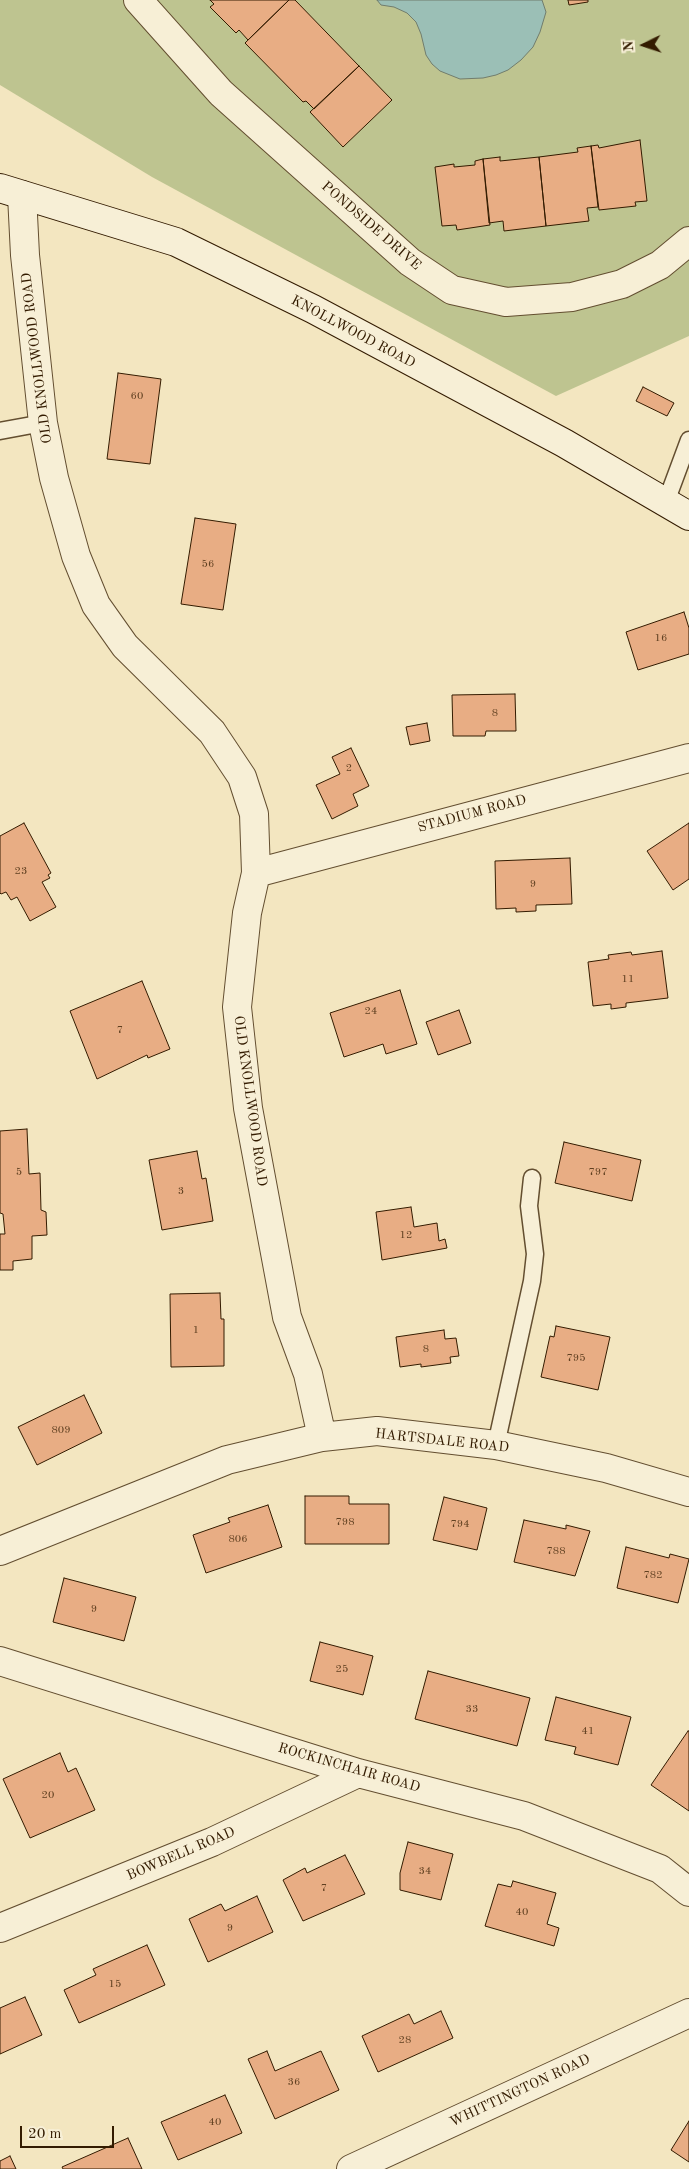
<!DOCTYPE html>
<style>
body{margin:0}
#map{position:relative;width:689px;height:2169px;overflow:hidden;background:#f3e6c0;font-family:"Old Standard TT",serif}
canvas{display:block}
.north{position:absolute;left:619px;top:20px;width:50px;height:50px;-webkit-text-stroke:4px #f7efd6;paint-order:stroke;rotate:266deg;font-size:14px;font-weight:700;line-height:20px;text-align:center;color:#331b00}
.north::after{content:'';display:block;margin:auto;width:18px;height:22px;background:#331b00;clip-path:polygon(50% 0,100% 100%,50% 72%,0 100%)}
.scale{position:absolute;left:20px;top:2126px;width:94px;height:22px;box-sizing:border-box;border:2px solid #331b00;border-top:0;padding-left:6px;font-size:15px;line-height:18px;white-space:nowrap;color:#331b00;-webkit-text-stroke:4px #f7efd6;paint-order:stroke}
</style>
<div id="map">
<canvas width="689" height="2169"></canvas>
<div class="north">N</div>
<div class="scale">20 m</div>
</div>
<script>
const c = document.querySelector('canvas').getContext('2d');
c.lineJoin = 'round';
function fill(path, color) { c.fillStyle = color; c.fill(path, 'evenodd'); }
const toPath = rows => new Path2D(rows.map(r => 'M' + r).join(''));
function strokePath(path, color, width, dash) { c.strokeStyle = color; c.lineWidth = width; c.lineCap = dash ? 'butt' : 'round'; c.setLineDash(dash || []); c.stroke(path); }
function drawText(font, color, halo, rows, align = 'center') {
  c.font = font + ' "Old Standard TT",serif'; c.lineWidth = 5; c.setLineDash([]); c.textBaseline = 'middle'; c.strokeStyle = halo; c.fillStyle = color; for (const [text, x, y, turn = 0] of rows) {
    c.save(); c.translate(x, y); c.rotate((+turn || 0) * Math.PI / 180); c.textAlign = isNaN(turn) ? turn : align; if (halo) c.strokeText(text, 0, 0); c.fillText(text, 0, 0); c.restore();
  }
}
fill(toPath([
 [0,0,689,0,689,336,556,396,152,177,0,85]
]), '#bec490');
const water = toPath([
 [377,0,542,0,546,12,540,32,533,47,521,60,508,70,496,75,483,78,460,79,440,71,432,64,426,55,421,34,416,22,407,13,394,7,381,5,377,0]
]);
fill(water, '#9bbfb6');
strokePath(water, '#717d6d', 1);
const building = toPath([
 [210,0,289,0,248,40,239,30,236,33,210,7,214,4,210,0],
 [289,0,295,0,359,66,314,109,306,101,303,102,245,43,289,0],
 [568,0,588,0,588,2,569,5,568,0],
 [359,66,392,100,343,147,310,112,359,66],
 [640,140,647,201,635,202,636,206,599,210,591,146,598,145,599,148,640,140],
 [591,146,598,207,587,208,589,221,546,226,539,157,578,152,577,148,591,146],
 [500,157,500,161,539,157,546,226,504,231,503,221,489,223,483,159,500,157],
 [483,159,490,225,457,230,456,225,442,226,435,167,454,164,454,167,475,165,475,161,483,159],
 [118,373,161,379,150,464,107,459,118,373],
 [643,387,674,403,667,416,636,401,643,387],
 [195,518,236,524,223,610,181,604,195,518],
 [684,612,689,628,689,654,638,670,626,632,684,612],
 [515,694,516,731,486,731,485,736,453,736,452,695,515,694],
 [427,723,430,741,410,745,406,727,427,723],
 [351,748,369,786,353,794,358,806,332,819,316,785,340,774,332,757,351,748],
 [24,823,51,873,48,875,50,878,42,882,56,907,30,921,17,897,11,900,6,892,1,894,0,893,0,836,24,823],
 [689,823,689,879,673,890,647,851,689,823],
 [570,858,572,904,536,905,536,911,516,912,516,908,496,909,495,861,570,858],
 [662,951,668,998,626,1003,626,1007,611,1009,611,1004,593,1006,588,962,609,959,608,955,631,952,632,955,662,951],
 [142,981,170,1049,148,1058,147,1055,97,1079,70,1011,142,981],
 [400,990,417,1044,386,1054,383,1044,344,1057,330,1013,400,990],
 [459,1010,471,1043,438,1055,426,1022,459,1010],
 [27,1129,29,1174,40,1173,41,1210,46,1212,47,1235,32,1236,32,1259,13,1261,13,1270,0,1270,0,1234,5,1234,3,1214,0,1213,0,1131,27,1129],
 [564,1142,641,1160,632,1201,555,1183,564,1142],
 [197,1151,202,1179,206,1178,213,1221,162,1230,149,1160,197,1151],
 [411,1207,414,1227,437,1223,439,1241,445,1239,447,1248,382,1260,376,1212,411,1207],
 [220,1293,221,1319,224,1319,224,1366,171,1367,170,1294,220,1293],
 [556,1326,610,1337,598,1390,541,1377,550,1336,554,1337,556,1326],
 [444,1330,445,1339,456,1338,459,1356,450,1357,451,1363,421,1367,421,1364,400,1367,396,1337,444,1330],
 [84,1395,102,1433,37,1465,18,1427,84,1395],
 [305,1496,349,1496,349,1504,389,1504,389,1544,305,1544,305,1496],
 [444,1497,487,1508,477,1550,433,1540,444,1497],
 [268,1505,282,1547,206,1573,193,1535,230,1522,228,1518,268,1505],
 [524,1520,566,1529,566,1525,590,1531,575,1576,514,1562,524,1520],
 [626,1547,669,1558,670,1554,689,1559,678,1603,617,1588,626,1547],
 [64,1578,136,1597,124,1641,53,1622,64,1578],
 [320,1642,373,1656,363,1695,310,1681,320,1642],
 [428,1671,530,1698,517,1746,415,1719,428,1671],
 [556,1697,631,1717,618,1765,574,1754,576,1747,545,1740,556,1697],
 [688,1731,689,1731,689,1811,651,1785,688,1731],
 [60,1753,68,1772,76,1768,95,1810,30,1838,3,1779,60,1753],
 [408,1842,453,1854,441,1900,400,1890,400,1873,408,1842],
 [345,1855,365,1894,303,1921,283,1880,305,1868,307,1873,345,1855],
 [513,1881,556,1893,547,1924,559,1928,554,1946,485,1926,498,1884,511,1887,513,1881],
 [257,1896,273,1932,208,1962,189,1919,221,1904,225,1911,257,1896],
 [147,1945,165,1985,79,2023,64,1990,96,1975,93,1969,147,1945],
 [25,1997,42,2035,0,2054,0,2008,25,1997],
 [441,2011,453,2038,378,2072,362,2036,409,2014,414,2024,441,2011],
 [267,2051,275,2071,321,2051,339,2090,275,2119,248,2059,267,2051],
 [225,2095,242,2133,178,2160,161,2122,225,2095],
 [689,2121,689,2162,671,2150,689,2121],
 [128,2138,142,2169,63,2169,62,2167,128,2138],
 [10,2156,16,2169,0,2169,0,2161,10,2156]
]);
fill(building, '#e8ad84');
strokePath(building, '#331b00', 1);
const service = toPath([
 [0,431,43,423],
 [666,502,689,440],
 [496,1445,532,1281,535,1254,529,1206,532,1178]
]);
const minor = toPath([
 [138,0,221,93,410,262,452,290,506,302,572,297,622,284,660,265,689,241],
 [0,1661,358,1773,524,1816,660,1869,689,1892],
 [0,1928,212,1842,358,1773],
 [351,2169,689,2013]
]);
const tertiary = toPath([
 [22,195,25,255,43,423,54,478,76,556,96,605,125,646,212,732,242,777,254,814,256,873,247,913,237,1007,248,1108,287,1317,308,1374,322,1437],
 [256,873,689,758],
 [0,1551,227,1460,322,1437,377,1431,496,1445,606,1468,689,1492]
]);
const secondary = toPath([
 [0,188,176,242,313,309,564,443,689,516]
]);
strokePath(service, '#634e30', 19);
strokePath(minor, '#634e30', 30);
strokePath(tertiary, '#634e30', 30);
strokePath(secondary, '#331b00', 30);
strokePath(service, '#f7efd6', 16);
strokePath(minor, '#f7efd6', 28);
strokePath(tertiary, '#f7efd6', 28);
strokePath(secondary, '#f7efd6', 28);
drawText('11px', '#604021', null, [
 ["60",137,396],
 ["56",208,564],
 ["16",661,638],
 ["8",495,713],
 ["2",349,768],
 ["23",21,871],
 ["9",533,884],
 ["11",628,979],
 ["24",371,1011],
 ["7",120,1030],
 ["5",19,1172],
 ["797",598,1172],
 ["3",181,1191],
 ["12",406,1235],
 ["1",196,1330],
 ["8",426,1349],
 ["795",576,1358],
 ["809",61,1430],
 ["798",345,1522],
 ["794",460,1524],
 ["806",238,1539],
 ["788",556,1551],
 ["782",653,1575],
 ["9",94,1609],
 ["25",342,1669],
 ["33",472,1709],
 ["41",588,1731],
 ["20",48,1795],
 ["34",425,1871],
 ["7",324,1888],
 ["40",522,1912],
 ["9",230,1928],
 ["15",115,1984],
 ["28",405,2040],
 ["36",294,2082],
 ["40",215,2122]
]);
drawText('14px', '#331b00', '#f7efd6', [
 ["PONDSIDE DRIVE",371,226,41],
 ["KNOLLWOOD ROAD",353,332,28],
 ["OLD KNOLLWOOD ROAD",37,358,-97],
 ["STADIUM ROAD",472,814,-15],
 ["OLD KNOLLWOOD ROAD",250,1101,82],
 ["HARTSDALE ROAD",442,1441,6],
 ["ROCKINCHAIR ROAD",349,1768,16],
 ["BOWBELL ROAD",181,1854,-23],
 ["WHITTINGTON ROAD",520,2091,-25]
]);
</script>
